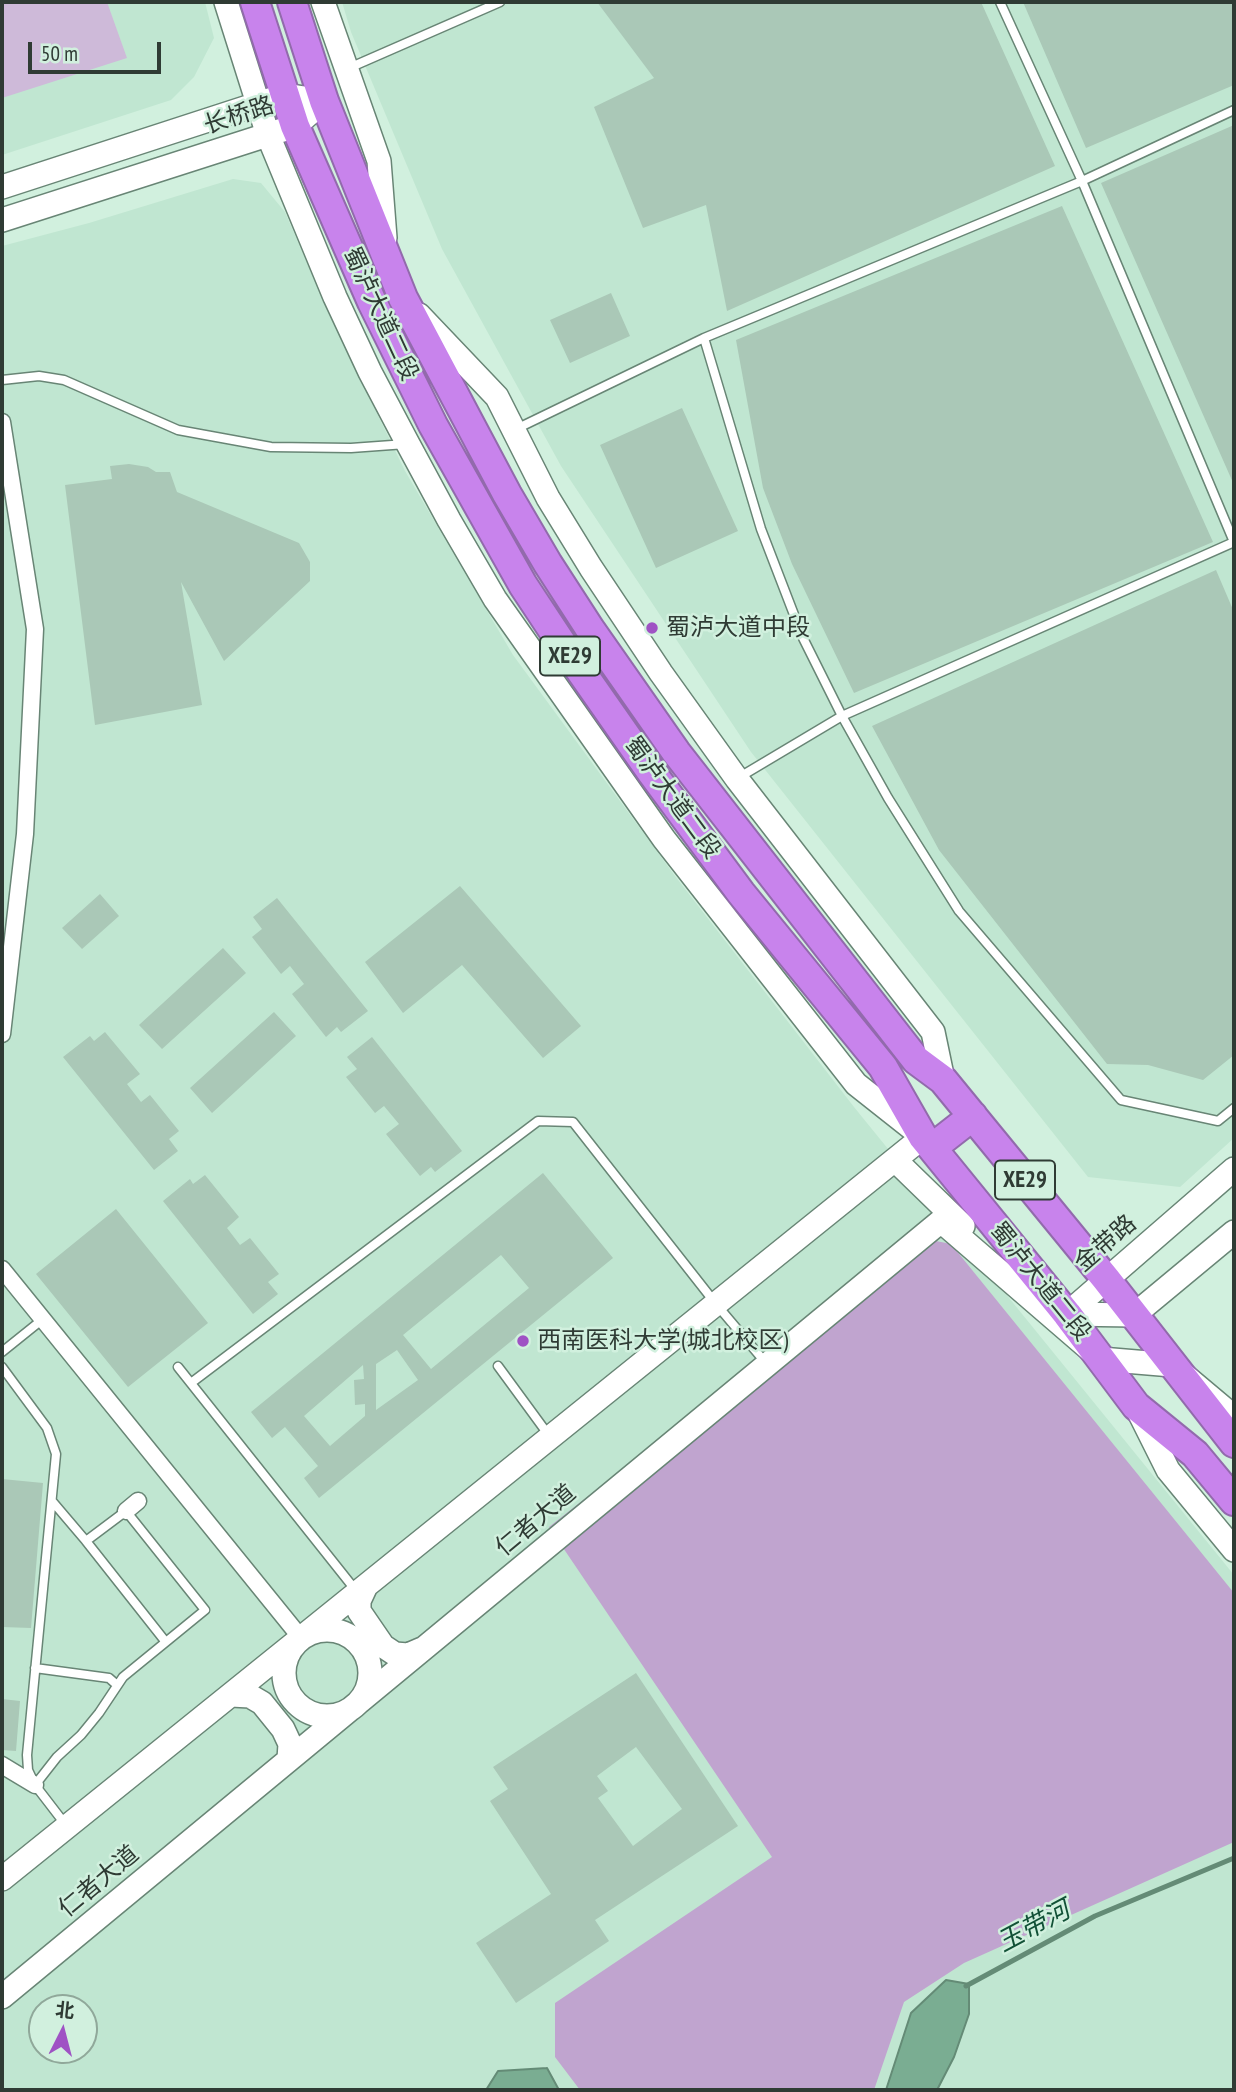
<!DOCTYPE html>
<meta charset="utf-8">
<style>
body{margin:0}
#map{position:relative;width:1236px;height:2092px;overflow:hidden;background:#d1f0de;font-family:"PT Sans Narrow","Noto Sans SC",sans-serif}
canvas{display:block}
.frame{position:absolute;inset:0;border:4px solid #2f3b34;pointer-events:none}
.north{position:absolute;left:28px;top:1994px;width:70px;height:70px;box-sizing:border-box;background:#d1f0de;border:2px solid #90a89a;border-radius:50%;rotate:6deg;font-size:19px;font-weight:700;line-height:28px;text-align:center;color:#2f3b34}
.north::after{content:'';display:block;margin:auto;width:24px;height:32px;background:#9f52c4;clip-path:polygon(50% 0,100% 100%,50% 72%,0 100%)}
.scale{position:absolute;left:28px;top:42px;width:133px;height:32px;box-sizing:border-box;border:4px solid #2f3b34;border-top:0;padding-left:9px;font-size:21px;line-height:24px;white-space:nowrap;color:#2f3b34;-webkit-text-stroke:5px #d1f0de;paint-order:stroke}
</style>
<div id="map">
<canvas width="1236" height="2092"></canvas>
<div class="frame"></div>
<div class="north">北</div>
<div class="scale">50 m</div>
</div>
<script>
const c = document.querySelector('canvas').getContext('2d');
c.lineJoin = 'round';
function fill(path, color) { c.fillStyle = color; c.fill(path, 'evenodd'); }
const toPath = rows => new Path2D(rows.map(r => 'M' + r).join(''));
function strokePath(path, color, width, dash) { c.strokeStyle = color; c.lineWidth = width; c.lineCap = dash ? 'butt' : 'round'; c.setLineDash(dash || []); c.stroke(path); }
function drawText(font, color, halo, rows, align = 'center') {
  c.font = font + ' "PT Sans Narrow","Noto Sans SC",sans-serif'; c.lineWidth = 5; c.setLineDash([]); c.textBaseline = 'middle'; c.strokeStyle = halo; c.fillStyle = color; for (const [text, x, y, turn = 0] of rows) {
    c.save(); c.translate(x, y); c.rotate((+turn || 0) * Math.PI / 180); c.textAlign = isNaN(turn) ? turn : align; if (halo) c.strokeText(text, 0, 0); c.fillText(text, 0, 0); c.restore();
  }
}
fill(toPath([
 [2,2,205,2,214,38,194,77,171,100,2,155],
 [342,2,1234,2,1234,1138,1180,1187,1088,1177,751,752,561,466,442,249,351,32],
 [233,179,261,183,285,212,330,316,405,471,513,655,675,876,854,1107,1234,1575,1234,2090,2,2090,2,246,89,223],
 [42,2008,84,2008,84,2050,42,2050]
]), '#c0e6d1');
fill(toPath([
 [2,2,107,2,127,58,2,98]
]), '#cebad9');
fill(toPath([
 [916,1237,951,1244,1234,1593,1234,1842,964,1963,904,2002,874,2090,580,2090,555,2057,555,2003,772,1857,549,1527]
]), '#c0a4cf');
const water = toPath([
 [946,1980,969,1984,969,2014,954,2057,937,2090,886,2090,911,2013,946,1980],
 [547,2068,559,2090,486,2090,498,2071,547,2068]
]);
fill(water, '#7aad92');
strokePath(water, '#648b76', 2);
strokePath(toPath([
 [966,1986,1095,1916,1234,1858]
]), '#648b76', 5);
fill(toPath([
 [597,2,981,2,1055,166,727,311,706,205,643,228,594,107,654,78],
 [1023,2,1234,2,1234,85,1086,148],
 [1234,125,1234,485,1101,183],
 [1062,206,1213,542,854,693,792,564,763,488,736,340],
 [611,293,630,336,570,363,550,320],
 [682,408,738,531,656,568,600,445],
 [129,464,148,467,156,472,170,472,177,492,299,543,310,562,310,581,224,661,181,582,202,705,95,725,65,485,112,479,110,466],
 [1216,570,1234,612,1234,1055,1203,1080,1148,1065,1107,1064,939,850,872,726],
 [460,886,581,1026,543,1058,462,965,403,1013,365,962],
 [100,894,119,916,82,949,62,928],
 [277,898,368,1011,341,1032,337,1027,326,1037,292,994,304,984,290,966,281,974,252,937,262,929,253,917],
 [223,948,246,973,162,1049,139,1025],
 [274,1012,296,1036,212,1113,190,1088],
 [105,1032,140,1074,127,1084,141,1102,150,1095,179,1131,169,1139,178,1151,154,1170,63,1057,90,1036,94,1041],
 [372,1037,462,1151,435,1172,431,1167,420,1176,386,1134,399,1124,384,1106,375,1113,346,1077,357,1069,347,1057],
 [543,1173,613,1258,319,1498,304,1478,318,1466,285,1427,272,1438,251,1412],
 [501,1255,529,1288,431,1369,403,1335],
 [397,1350,418,1380,376,1410,376,1364],
 [363,1365,364,1379,354,1380,355,1405,365,1404,365,1416,330,1446,304,1416],
 [205,1175,239,1217,227,1228,240,1245,250,1238,279,1274,268,1282,278,1294,253,1314,163,1201,190,1179,193,1184],
 [116,1209,208,1323,128,1387,36,1274],
 [2,1479,43,1483,31,1628,2,1627],
 [636,1673,738,1826,595,1920,609,1941,516,2003,476,1943,551,1894,490,1801,508,1789,493,1767],
 [636,1747,682,1809,633,1846,598,1798,608,1791,597,1776],
 [2,1699,20,1701,16,1751,2,1750]
]), '#aac8b7');
const lane = toPath([
 [1000,2,1082,181,1234,542],
 [349,68,500,2],
 [704,338,761,529,803,638,842,716,888,798,959,911,1121,1100,1218,1121,1234,1108],
 [2,380,39,376,64,380,178,430,271,447,351,448,406,444],
 [514,430,704,338,1082,181,1234,110],
 [738,778,842,716,1234,542],
 [2,1352,43,1319],
 [498,1366,550,1437],
 [2,1367,47,1428,56,1454,27,1755,28,1770,35,1785,65,1824],
 [178,1367,357,1592],
 [191,1383,538,1121,573,1122,716,1304,765,1362],
 [52,1501,86,1541],
 [35,1668,109,1678,117,1685],
 [35,1785,57,1757,81,1735,99,1713,123,1677,205,1610,126,1511,86,1541,165,1641]
]);
const street = toPath([
 [2,422,35,629,25,834,2,1034],
 [2,1269,301,1638],
 [126,1511,138,1501],
 [2,1765,35,1785]
]);
const secondary = toPath([
 [323,2,379,161,385,238],
 [2,187,285,95,324,101],
 [2,220,295,126,324,101],
 [419,315,497,397,548,498,591,568,661,673,737,779,933,1032,943,1080],
 [895,1160,963,1226],
 [1067,1314,1234,1169],
 [1067,1314,1134,1315,1234,1232],
 [1139,1412,1168,1470,1234,1550],
 [366,1586,359,1601,359,1611,383,1646,395,1654,408,1655,422,1649],
 '284 1673a43 43 0 1 1 86 0a43 43 0 1 1-86 0Z',
 [231,1695,250,1696,262,1703,283,1729,290,1744,289,1759],
 [2,1879,923,1137,856,1084,664,839,495,599,449,520,408,444,370,372,335,297,268,135,226,2],
 [2,1997,941,1221,1101,1359,1172,1365,1234,1417]
]);
const highway = toPath([
 [255,2,295,126,372,302,433,425,523,585,566,650,652,773,741,893,883,1067,923,1137,1067,1314,1136,1406,1195,1454,1234,1501],
 [292,2,324,101,403,298,507,494,548,564,590,629,676,752,916,1060,943,1080,1106,1279,1234,1443],
 [932,1148,973,1116]
]);
strokePath(lane, '#688575', 11);
strokePath(street, '#688575', 19);
strokePath(secondary, '#688575', 26);
strokePath(highway, '#926aac', 32);
strokePath(lane, '#fff', 8);
strokePath(street, '#fff', 16);
strokePath(secondary, '#fff', 23);
strokePath(highway, '#c883ec', 28);
for (const [x, y, r, color] of [
 [652,628,7,"#9f52c4"],
 [523,1341,7,"#9f52c4"]
]) { const dot = new Path2D(); dot.arc(x, y, r, 0, 2 * Math.PI); c.fillStyle = color; c.fill(dot); strokePath(dot, '#d1f0de', 2.5); }
for (const [x, y, w] of [
 [570,656,60],
 [1025,1180,60]
]) { const box = new Path2D(); box.roundRect(x - w / 2, y - 19.5, w, 39, 5); c.fillStyle = '#d1f0de'; c.fill(box); strokePath(box, '#2f3b34', 2); }
drawText('bold 23px', '#2f3b34', null, [
 ["XE29",570,656],
 ["XE29",1025,1180]
]);
drawText('24px', '#2f3b34', '#d1f0de', [
 ["长桥路",239,116,-18],
 ["蜀泸大道二段",380,314,65],
 ["蜀泸大道二段",672,798,54],
 ["金带路",1106,1244,-41],
 ["蜀泸大道二段",1040,1282,51],
 ["仁者大道",536,1521,-40],
 ["仁者大道",99,1882,-40]
]);
drawText('24px', '#2f3b34', '#d1f0de', [
 ["蜀泸大道中段",666,628],
 ["西南医科大学(城北校区)",537,1341]
], 'left');
drawText('italic 26px', '#115136', '#d1f0de', [
 ["玉带河",1034,1927,-28]
]);
</script>
